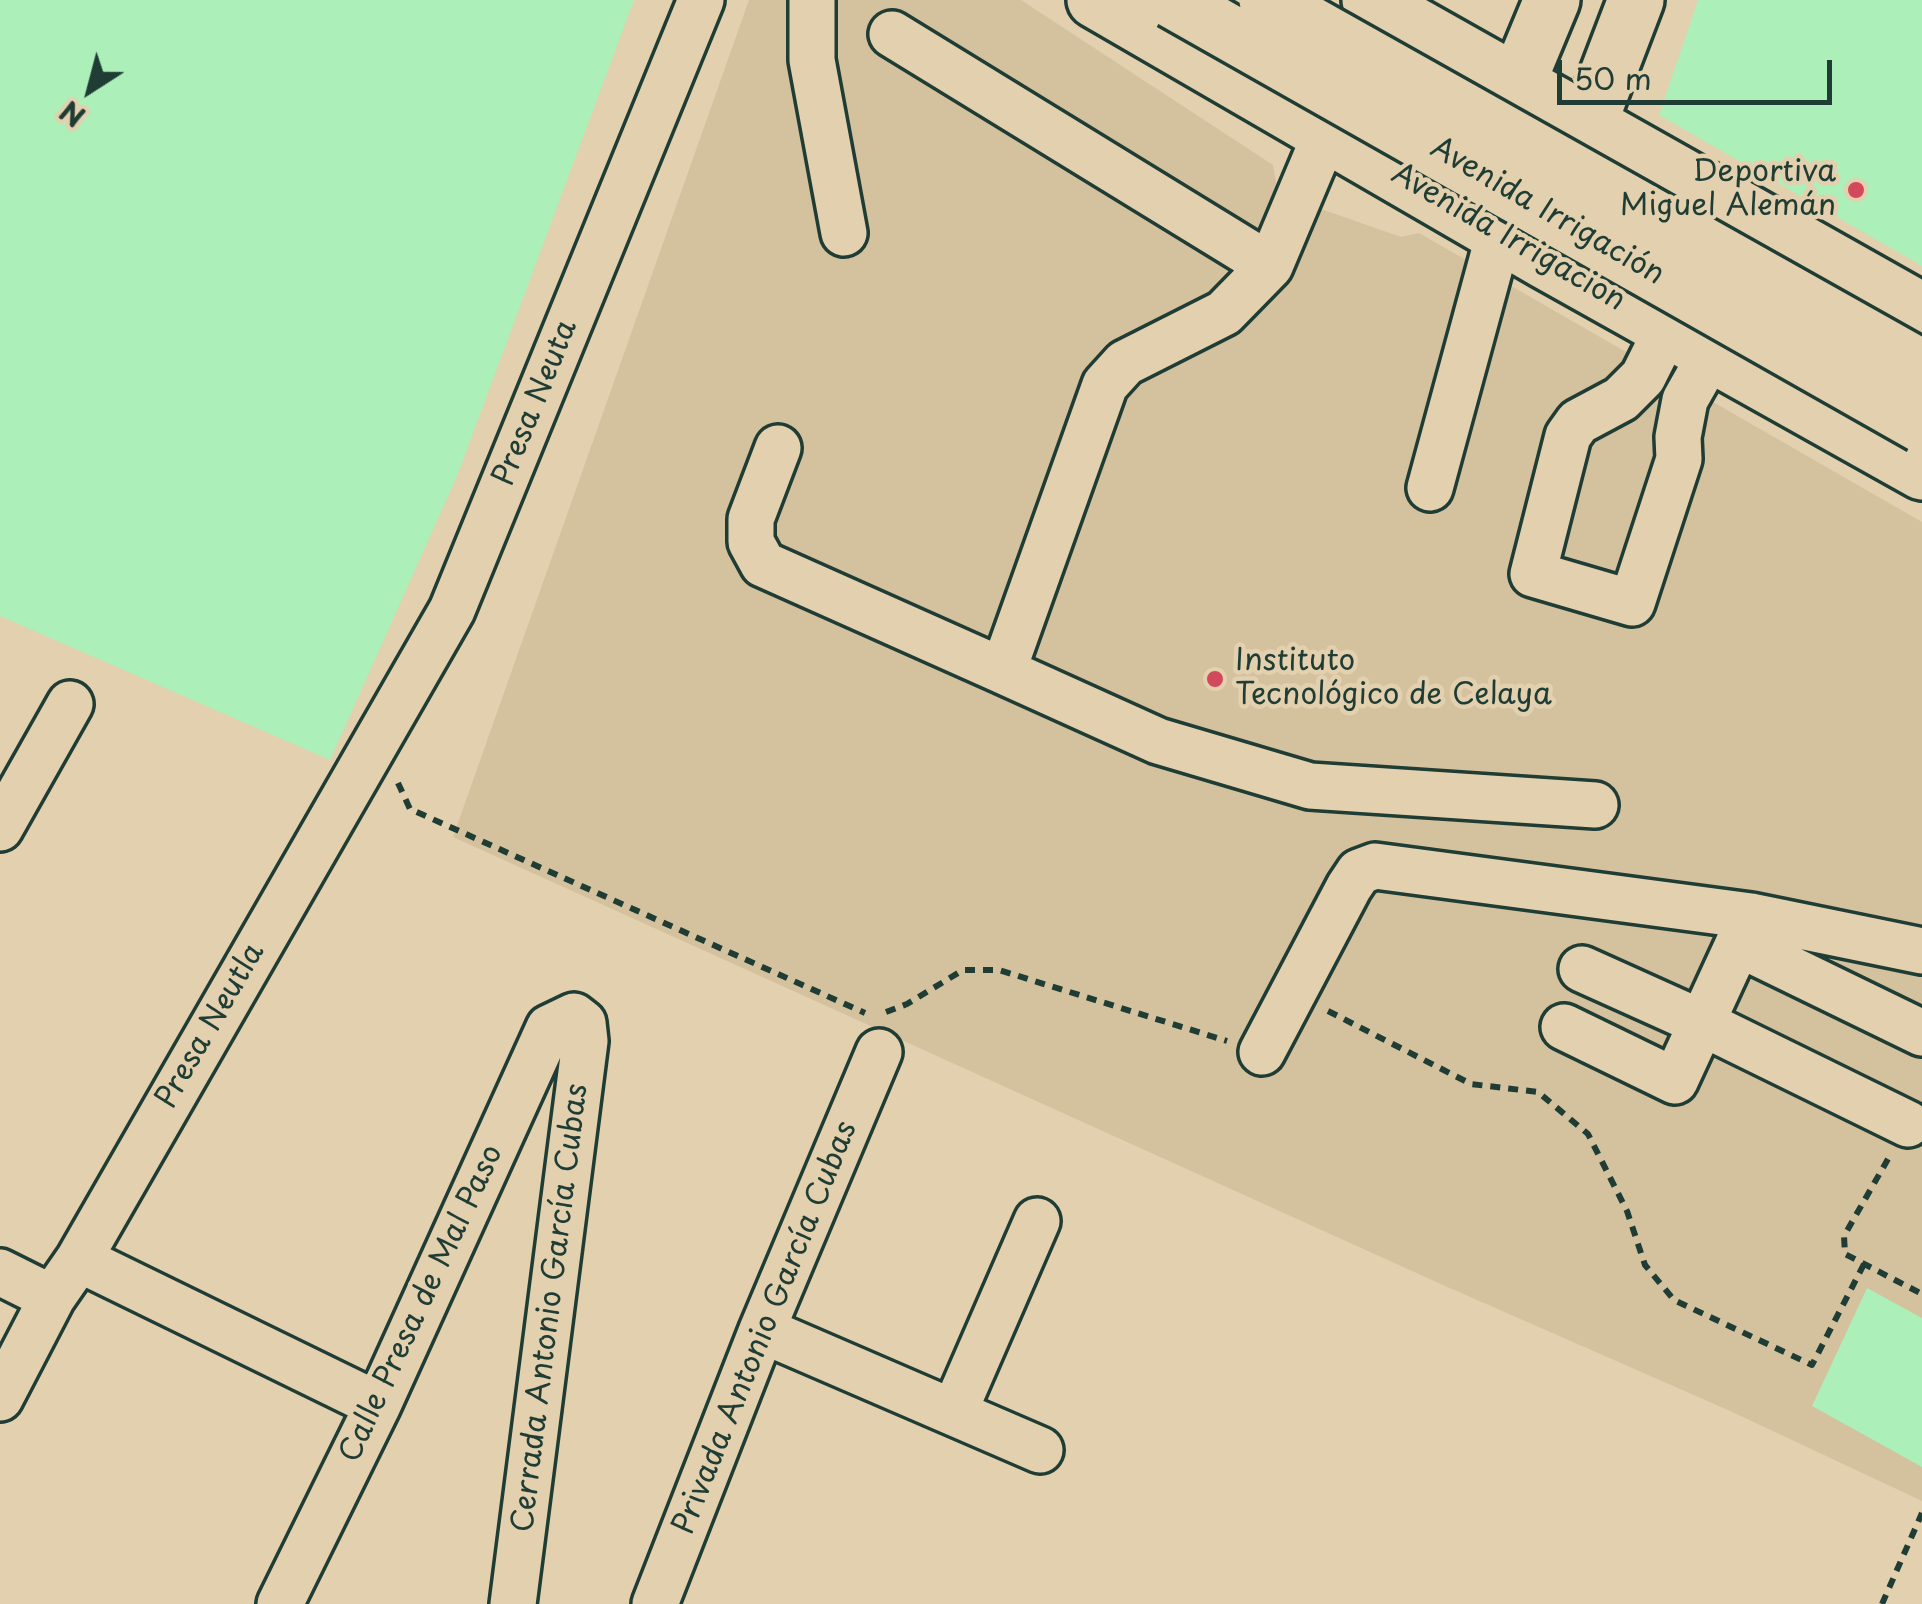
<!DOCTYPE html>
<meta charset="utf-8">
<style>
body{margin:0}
#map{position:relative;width:1922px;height:1604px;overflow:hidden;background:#e3d0ae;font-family:"Playpen Sans",sans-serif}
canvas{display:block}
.north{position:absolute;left:40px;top:40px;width:100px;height:100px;-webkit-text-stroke:8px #e3d0ae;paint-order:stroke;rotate:216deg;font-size:28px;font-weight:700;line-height:40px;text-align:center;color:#1f3d34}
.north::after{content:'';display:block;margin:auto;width:35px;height:45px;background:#1f3d34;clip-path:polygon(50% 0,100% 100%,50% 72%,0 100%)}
.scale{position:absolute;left:1557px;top:60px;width:275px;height:45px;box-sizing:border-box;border:5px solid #1f3d34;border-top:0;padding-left:12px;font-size:30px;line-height:35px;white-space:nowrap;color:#1f3d34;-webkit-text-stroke:8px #e3d0ae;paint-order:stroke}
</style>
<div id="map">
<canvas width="1922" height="1604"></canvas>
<div class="north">N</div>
<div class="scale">50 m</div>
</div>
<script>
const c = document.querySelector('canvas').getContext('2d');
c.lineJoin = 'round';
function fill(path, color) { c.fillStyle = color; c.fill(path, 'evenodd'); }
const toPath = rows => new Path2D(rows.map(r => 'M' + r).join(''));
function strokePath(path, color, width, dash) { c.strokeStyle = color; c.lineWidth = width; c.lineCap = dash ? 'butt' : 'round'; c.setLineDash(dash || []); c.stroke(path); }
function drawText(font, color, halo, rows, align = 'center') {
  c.font = font + ' "Playpen Sans",sans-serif'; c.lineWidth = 9; c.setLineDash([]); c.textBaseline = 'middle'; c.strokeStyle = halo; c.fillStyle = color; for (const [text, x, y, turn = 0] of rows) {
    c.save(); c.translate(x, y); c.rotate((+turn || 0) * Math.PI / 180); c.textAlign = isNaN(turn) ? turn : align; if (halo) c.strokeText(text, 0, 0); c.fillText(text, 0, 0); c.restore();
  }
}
fill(toPath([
 [749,0,1021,0,1273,165,1278,194,1401,237,1419,233,1922,522,1922,1501,1728,1410,1443,1285,453,837]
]), '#d4c19e');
fill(toPath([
 [0,0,634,0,457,476,330,760,0,616],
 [1698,0,1922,0,1922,266,1659,115],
 [1867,1288,1922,1318,1922,1467,1812,1406]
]), '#acefb8');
const minor = toPath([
 [812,0,812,60,844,233],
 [892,34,1270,266],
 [1326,133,1270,266,1224,313,1125,363,1105,385,1003,671,1158,741,1310,786,1595,805],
 [1667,329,1643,377,1621,399,1578,422,1568,436,1533,574,1632,603,1679,459,1678,437,1685,400,1711,354],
 [778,448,751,519,751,542,763,564,1003,671],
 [1430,488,1499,234],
 [0,828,70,704],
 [1739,944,1922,1033],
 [1582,969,1702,1023,1908,1124],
 [1564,1027,1675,1081,1751,916],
 [1262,1052,1349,887,1359,872,1375,866,1751,916,1922,951],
 [79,1259,378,1405],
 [0,1272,52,1298],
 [762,1330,1040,1450],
 [0,1398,52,1298,79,1259,452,610,701,0],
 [954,1412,1037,1221],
 [280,1604,378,1405,549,1028,574,1016,583,1023,585,1041,513,1604],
 [655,1604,762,1330,879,1052]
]);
const major = toPath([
 [1095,0,1545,261,1922,472],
 [1370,0,1922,311],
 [1503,118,1552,0],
 [1589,123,1636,0]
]);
strokePath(minor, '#1f3d34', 52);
strokePath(major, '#1f3d34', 62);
strokePath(toPath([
 [398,783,410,809,865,1013],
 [1328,1011,1471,1084,1538,1092,1588,1134,1627,1211,1645,1265,1674,1300,1812,1365,1864,1264],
 [886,1012,907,1004,963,970,999,970,1227,1041],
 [1888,1159,1844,1236,1845,1254,1922,1294],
 [1882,1604,1922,1513]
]), '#1f3d34', 6, [10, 8]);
strokePath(minor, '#e3d0ae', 45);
strokePath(major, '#e3d0ae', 55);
const majorBridge = toPath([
 [1172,0,1922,425],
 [1267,0,1922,368]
]);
strokePath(majorBridge, '#1f3d34', 62, []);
strokePath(majorBridge, '#e3d0ae', 55);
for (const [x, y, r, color] of [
 [1856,190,10,"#d1495b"],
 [1215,679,10,"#d1495b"]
]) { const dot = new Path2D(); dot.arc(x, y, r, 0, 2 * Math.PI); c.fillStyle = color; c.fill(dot); strokePath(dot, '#e3d0ae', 4); }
drawText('30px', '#1f3d34', '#e3d0ae', [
 ["Deportiva",1836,173],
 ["Miguel Alemán",1836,207],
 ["Instituto",1235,662,"left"],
 ["Tecnológico de Celaya",1235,696,"left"]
], 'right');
drawText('30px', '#1f3d34', '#e3d0ae', [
 ["Avenida Irrigación",1547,212,30],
 ["Avenida Irrigacion",1508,238,30],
 ["Presa Neuta",536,403,-68],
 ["Presa Neutla",211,1026,-60],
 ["Calle Presa de Mal Paso",422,1304,-65],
 ["Cerrada Antonio García Cubas",551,1308,-83],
 ["Privada Antonio García Cubas",766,1328,-68]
]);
</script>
